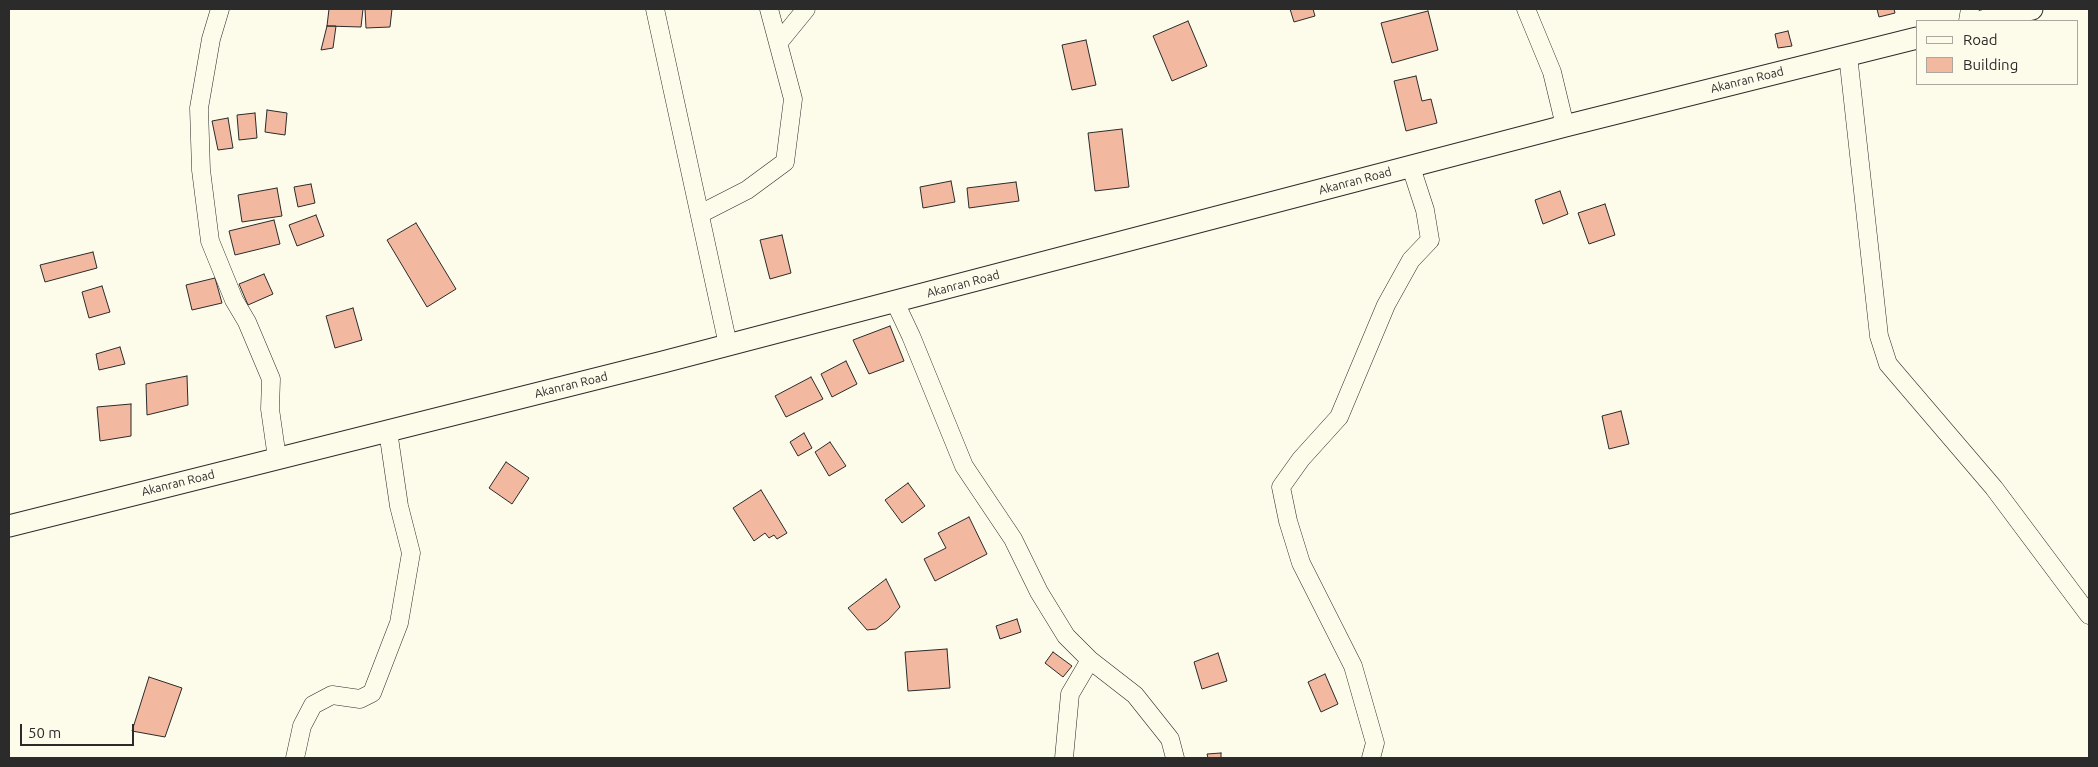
<!DOCTYPE html>
<style>
body{margin:0}
#map{position:relative;width:2098px;height:767px;overflow:hidden;background:#fdfbea;font-family:Ubuntu,sans-serif}
canvas{display:block}
.frame{position:absolute;inset:0;border:10px solid #2b2b2b;pointer-events:none}
.legend{position:absolute;left:1916px;top:20px;width:162px;height:65px;box-sizing:border-box;background:#fdfbea;border:1px solid #a9a89e;margin:0;padding:6px 9px;list-style:none;font-size:15px;color:#2b2b2b}
.legend li{display:flex;align-items:center;gap:10px;height:25px}
.legend b{width:25px;border:1px solid #a9a89e}
.scale{position:absolute;left:20px;top:724px;width:114px;height:22px;box-sizing:border-box;border:2px solid #2b2b2b;border-top:0;padding-left:6px;font-size:15px;line-height:18px;white-space:nowrap;color:#2b2b2b;-webkit-text-stroke:4px #fdfbea;paint-order:stroke}
</style>
<div id="map">
<canvas width="2098" height="767"></canvas>
<div class="frame"></div>
<ul class="legend">
<li><b style="height:6px;background:#fdfbea"></b>Road</li>
<li><b style="height:14px;background:#f2b8a0"></b>Building</li>
</ul>
<div class="scale">50 m</div>
</div>
<script>
const c = document.querySelector('canvas').getContext('2d');
c.lineJoin = 'round';
function fill(path, color) { c.fillStyle = color; c.fill(path, 'evenodd'); }
const toPath = rows => new Path2D(rows.map(r => 'M' + r).join(''));
function strokePath(path, color, width, dash) { c.strokeStyle = color; c.lineWidth = width; c.lineCap = dash ? 'butt' : 'round'; c.setLineDash(dash || []); c.stroke(path); }
function drawText(font, color, halo, rows, align = 'center') {
  c.font = font + ' Ubuntu,sans-serif'; c.lineWidth = 4; c.setLineDash([]); c.textBaseline = 'middle'; c.strokeStyle = halo; c.fillStyle = color; for (const [text, x, y, turn = 0] of rows) {
    c.save(); c.translate(x, y); c.rotate((+turn || 0) * Math.PI / 180); c.textAlign = isNaN(turn) ? turn : align; if (halo) c.strokeText(text, 0, 0); c.fillText(text, 0, 0); c.restore();
  }
}
const building = toPath([
 [329,9,363,9,361,27,327,26,329,9],
 [365,9,392,9,390,27,366,28,365,9],
 [1290,9,1313,9,1315,16,1294,22,1290,9],
 [1877,9,1894,9,1895,13,1879,17,1877,9],
 [1428,11,1438,50,1392,63,1381,23,1428,11],
 [1188,21,1207,66,1172,81,1153,36,1188,21],
 [327,26,336,26,333,48,321,50,327,26],
 [1788,31,1792,46,1778,48,1775,34,1788,31],
 [1086,40,1096,85,1072,90,1062,45,1086,40],
 [1416,76,1422,101,1431,99,1437,123,1406,131,1394,81,1416,76],
 [267,110,287,113,285,135,265,132,267,110],
 [255,113,257,138,239,140,237,115,255,113],
 [228,118,233,148,218,150,212,121,228,118],
 [1122,129,1129,187,1095,191,1088,133,1122,129],
 [951,181,955,202,923,208,920,187,951,181],
 [1016,182,1019,201,969,208,967,188,1016,182],
 [311,184,315,203,298,207,294,187,311,184],
 [277,188,282,216,242,222,238,195,277,188],
 [1560,191,1568,214,1543,224,1535,200,1560,191],
 [1605,204,1615,235,1589,244,1578,213,1605,204],
 [316,215,324,236,297,246,289,225,316,215],
 [274,220,280,244,235,255,229,231,274,220],
 [416,223,456,289,427,307,387,240,416,223],
 [782,235,791,273,770,279,760,240,782,235],
 [93,252,97,268,45,282,40,265,93,252],
 [264,274,273,294,248,305,239,284,264,274],
 [215,278,222,303,192,310,186,285,215,278],
 [102,286,110,312,89,318,82,292,102,286],
 [353,308,362,340,335,348,326,316,353,308],
 [890,326,904,361,869,374,853,340,890,326],
 [120,347,125,364,99,370,96,354,120,347],
 [846,361,857,384,832,397,821,374,846,361],
 [187,376,188,405,147,415,146,384,187,376],
 [811,377,823,399,786,417,775,396,811,377],
 [131,404,131,436,100,441,97,407,131,404],
 [1621,411,1629,444,1609,449,1602,416,1621,411],
 [804,433,812,448,798,456,790,442,804,433],
 [830,442,846,466,829,476,815,452,830,442],
 [506,462,529,478,512,504,489,488,506,462],
 [908,483,925,506,902,523,885,500,908,483],
 [761,490,787,533,777,539,774,535,769,538,765,533,754,541,733,508,761,490],
 [969,517,987,554,935,581,924,559,946,548,938,533,969,517],
 [886,579,900,607,888,620,876,629,867,630,848,608,886,579],
 [1017,619,1021,632,1000,639,996,626,1017,619],
 [947,649,950,688,908,691,905,652,947,649],
 [1053,652,1072,666,1063,677,1045,663,1053,652],
 [1218,653,1227,681,1202,689,1194,662,1218,653],
 [1325,674,1338,704,1321,712,1308,682,1325,674],
 [149,677,182,688,165,737,132,731,149,677],
 [1221,753,1221,758,1208,758,1207,754,1221,753]
]);
fill(building, '#f2b8a0');
strokePath(building, '#2b2b2b', 1);
const minor = toPath([
 [220,9,211,39,199,108,201,170,210,241,234,300,247,322,271,379,270,409,277,458],
 [655,9,728,345],
 [1526,9,1552,72,1565,126],
 [1968,21,1970,9],
 [779,42,806,9],
 [1848,55,1879,336,1888,364,1994,488,2089,615],
 [700,214,747,190,785,162,793,99,769,9],
 [895,302,911,336,964,466,1013,539,1039,592,1066,636,1090,660,1135,695,1170,739,1175,758],
 [295,758,302,726,313,705,332,695,360,699,372,693,399,623,411,553,399,506,388,431],
 [1064,758,1070,694,1090,660],
 [1371,758,1375,743,1353,666,1301,563,1288,521,1281,487,1301,459,1339,417,1386,305,1411,260,1430,240,1425,210,1411,167]
]);
const major = toPath([
 [1982,21,2032,9],
 [9,526,663,362,1565,126,1917,38]
]);
strokePath(minor, '#2b2b2b', 19);
strokePath(major, '#2b2b2b', 23);
strokePath(minor, '#fdfbea', 18);
strokePath(major, '#fdfbea', 21);
drawText('12px', '#2b2b2b', '#fdfbea', [
 ["Akanran Road",1747,80,-14],
 ["Akanran Road",1355,181,-15],
 ["Akanran Road",963,284,-15],
 ["Akanran Road",571,385,-14],
 ["Akanran Road",178,483,-14]
]);
</script>
